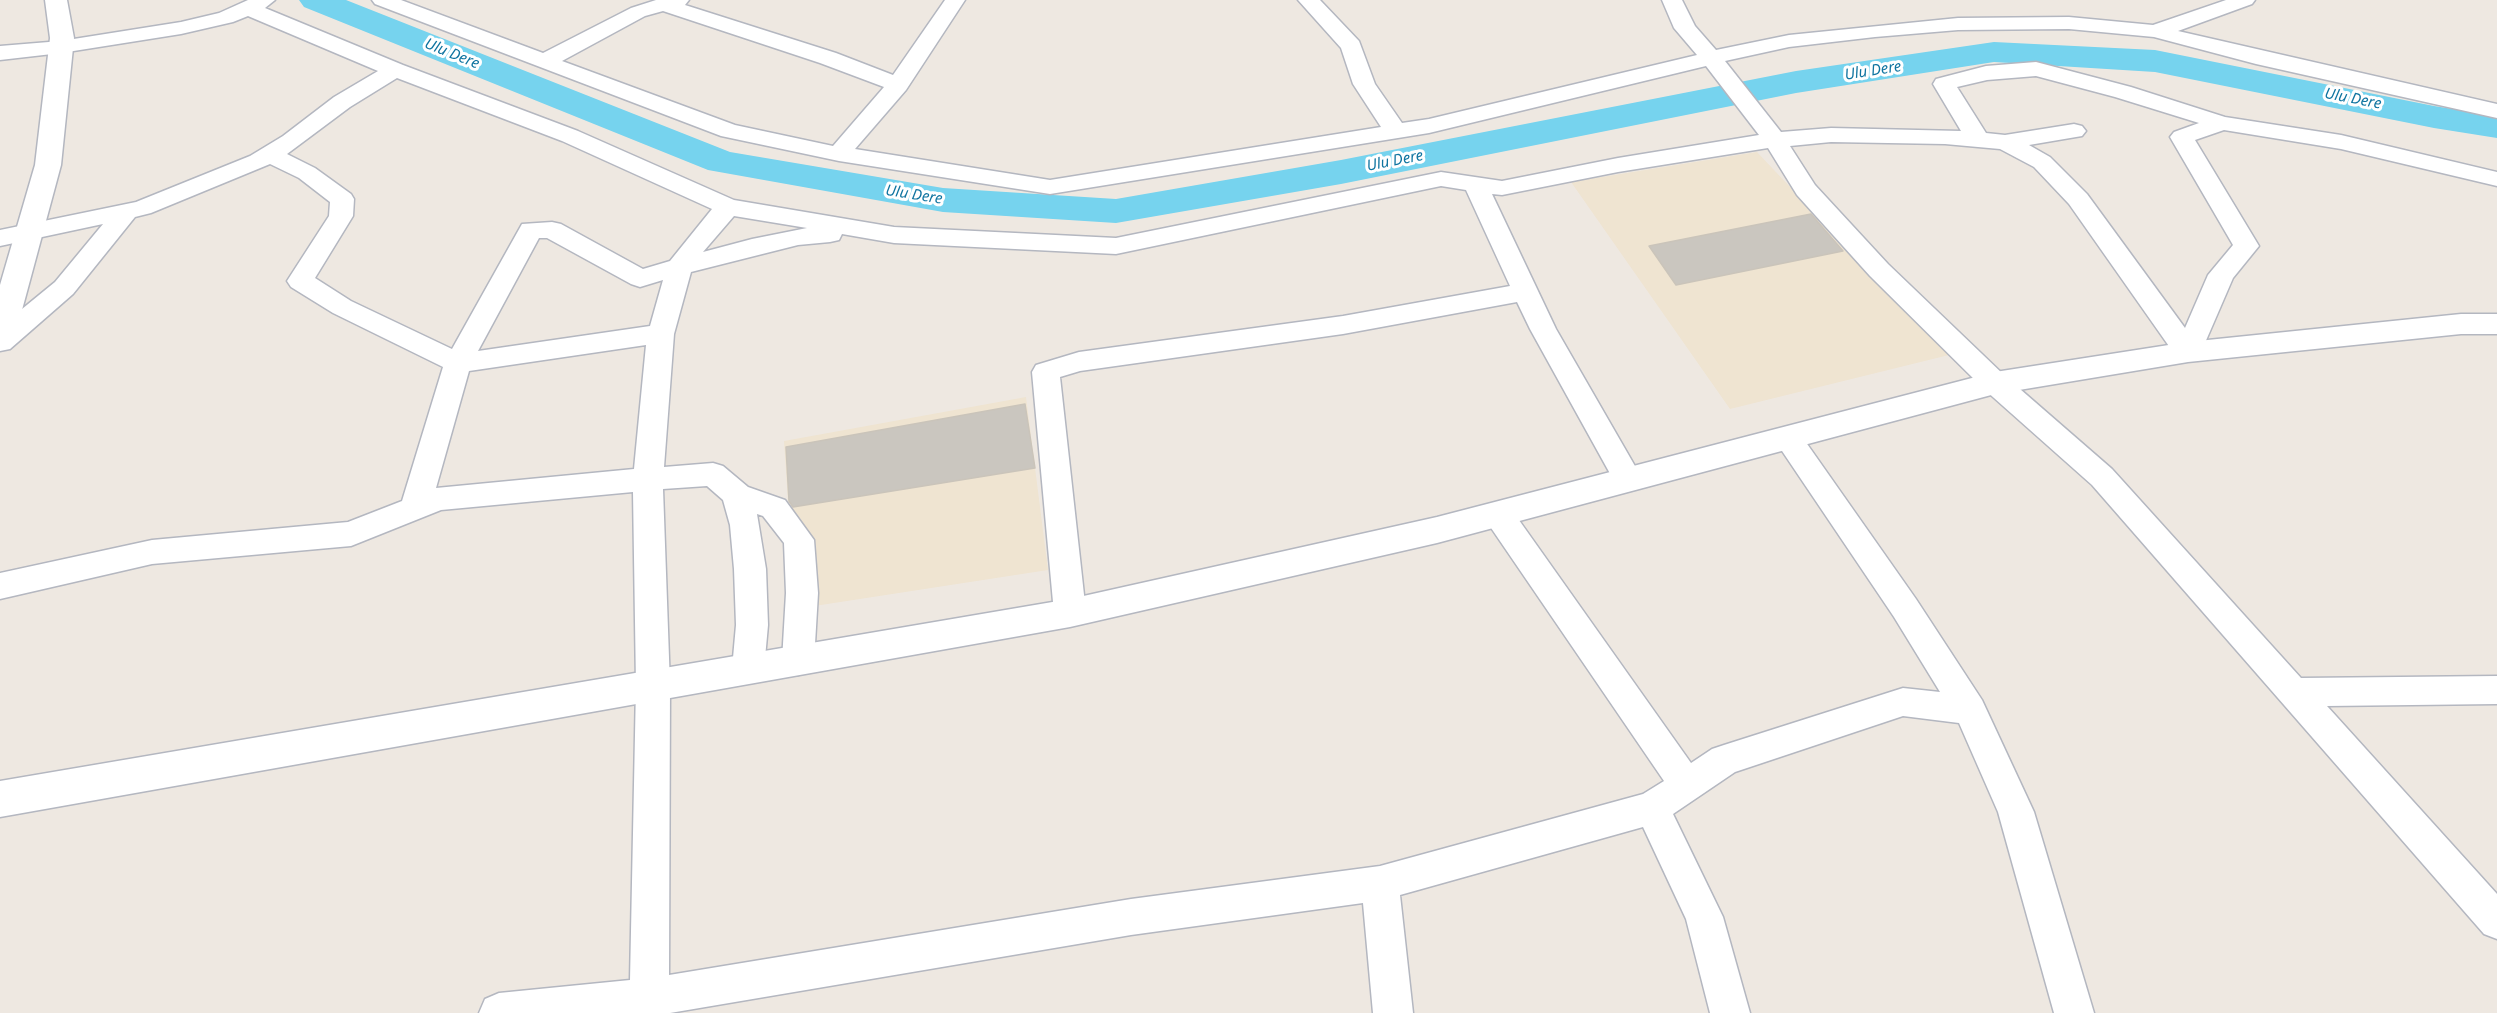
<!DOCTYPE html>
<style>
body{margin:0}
canvas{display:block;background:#eee8e1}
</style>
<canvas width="2497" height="1013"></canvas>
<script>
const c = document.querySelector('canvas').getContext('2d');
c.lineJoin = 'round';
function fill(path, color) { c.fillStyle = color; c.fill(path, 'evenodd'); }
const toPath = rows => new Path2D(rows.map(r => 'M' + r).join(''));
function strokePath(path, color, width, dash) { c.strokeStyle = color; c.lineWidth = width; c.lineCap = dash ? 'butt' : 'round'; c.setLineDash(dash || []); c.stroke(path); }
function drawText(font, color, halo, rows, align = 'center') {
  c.font = font + ' "Noto Sans",sans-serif'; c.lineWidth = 6; c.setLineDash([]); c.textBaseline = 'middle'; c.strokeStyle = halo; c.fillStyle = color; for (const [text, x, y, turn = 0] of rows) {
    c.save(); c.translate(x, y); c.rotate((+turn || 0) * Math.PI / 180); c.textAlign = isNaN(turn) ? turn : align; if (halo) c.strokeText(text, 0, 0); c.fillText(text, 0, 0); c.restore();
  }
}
fill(toPath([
 [1757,152,1949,355,1730,409,1571,182],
 [1026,397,1048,570,795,609,784,441]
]), '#efe4d1');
fill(toPath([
 [299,0,346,0,730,152,943,188,1116,199,1341,160,1796,71,1994,42,2155,50,2434,106,2497,116,2497,138,2434,128,2155,72,1994,62,1796,93,1341,184,1116,223,943,212,708,170,304,7,299,0]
]), '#76d3ee');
const building = toPath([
 [1811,214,1843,251,1676,285,1649,246,1811,214],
 [1025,404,1035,468,793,507,789,501,786,447,1025,404]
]);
fill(building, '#cac6bf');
strokePath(building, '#cac4ba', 1.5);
const street = toPath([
 [248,0,275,0,265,8,403,65,578,131,734,200,894,227,1116,238,1441,172,1502,181,1618,158,1759,135,1706,66,1429,133,1050,194,839,161,721,136,375,4,372,0,401,0,543,53,631,8,656,0,689,0,685,5,836,53,893,75,945,0,965,0,906,90,855,149,1050,180,1381,127,1353,84,1341,48,1298,0,1320,0,1359,41,1375,84,1402,123,1429,119,1697,55,1674,28,1662,0,1682,0,1695,26,1716,50,1789,35,1958,18,2069,17,2153,25,2226,0,2255,0,2252,4,2178,31,2497,104,2497,118,2256,64,2154,37,2069,29,1958,30,1875,37,1789,47,1725,61,1781,132,1831,128,1961,131,1933,84,1936,79,1986,66,2036,62,2131,87,2225,117,2341,135,2497,172,2497,186,2341,149,2224,130,2195,140,2259,246,2233,278,2198,359,2188,361,2178,359,2069,204,2034,167,2000,149,1945,144,1831,142,1790,146,1815,185,1888,264,2005,376,2112,469,2301,678,2497,676,2497,704,2327,706,2497,894,2497,939,2484,934,2092,485,1985,390,1870,276,1797,195,1768,148,1618,172,1502,195,1492,194,1556,329,1643,480,1638,488,1628,491,1618,488,1530,329,1517,302,1343,334,1080,371,1060,377,1086,613,1081,622,1070,626,1059,622,1054,613,1032,372,1036,365,1079,352,1343,316,1510,286,1466,190,1441,186,1116,254,894,243,842,234,839,240,830,242,798,245,691,272,674,334,664,467,713,463,723,466,748,487,785,500,814,540,818,593,814,661,810,671,798,675,786,671,782,661,786,593,784,543,763,516,757,514,766,569,768,625,764,669,760,679,748,683,736,679,732,669,736,625,734,569,730,525,723,500,707,486,663,489,670,686,669,975,1131,899,1380,866,1643,794,1664,781,1487,522,1483,514,1487,506,1498,502,1509,506,1691,763,1712,749,1724,745,1903,688,1940,692,1894,617,1778,445,1774,438,1778,431,1788,427,1798,431,1916,599,1982,700,2034,812,2094,1013,2054,1013,1998,812,1959,723,1903,716,1735,772,1673,814,1723,917,1750,1013,1710,1013,1686,919,1643,827,1400,895,1413,1013,1373,1013,1363,903,1131,935,670,1013,479,1013,485,999,499,993,630,980,636,686,633,492,441,510,351,546,152,564,0,599,0,573,152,540,348,522,402,501,443,367,333,313,291,287,287,281,329,216,330,202,299,178,270,164,151,213,135,217,73,294,10,349,0,351,0,327,55,282,103,224,0,246,0,230,136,202,250,156,283,136,334,97,378,71,248,16,233,22,181,34,61,53,0,60,0,46,61,41,181,22,219,13,248,0],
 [663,11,820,63,884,87,833,146,735,125,562,61,645,16,663,11],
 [2036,76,2115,97,2199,123,2174,132,2170,137,2233,245,2208,275,2185,328,2087,194,2050,157,2029,145,2082,136,2086,131,2082,126,2074,124,2005,135,1986,133,1957,87,1987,80,2036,76],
 [397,78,562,141,712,209,670,261,643,269,561,224,552,222,522,224,452,349,351,301,315,278,353,216,354,199,351,194,315,168,287,154,350,107,397,78],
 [734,216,807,228,752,239,703,252,734,216],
 [539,238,547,238,631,284,640,287,663,280,650,326,478,351,539,238],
 [646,345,634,469,436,488,469,371,646,345]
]);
const secondary = toPath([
 [45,0,67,0,74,38,61,165,15,336,10,343,0,346,0,285,35,165,50,38,45,0],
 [2461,314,2497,314,2497,334,2461,334,2188,362,1995,394,1437,543,1070,627,0,817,0,781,1070,599,1437,517,1995,372,2188,342,2461,314]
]);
strokePath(street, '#b4b7c0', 3);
strokePath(secondary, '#b4b7c0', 3);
fill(street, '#fff');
fill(secondary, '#fff');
drawText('italic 15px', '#0f74a0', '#fff', [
 ["Ulu Dere",452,54,22],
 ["Ulu Dere",1873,71,-9],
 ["Ulu Dere",2353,99,11],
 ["Ulu Dere",1395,161,-11],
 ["Ulu Dere",914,195,9]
]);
</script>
